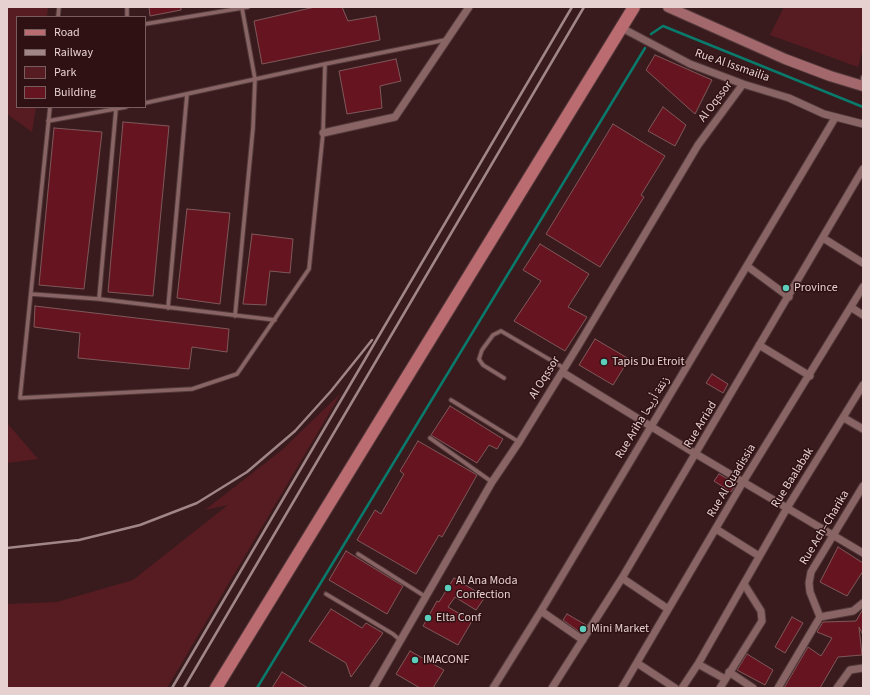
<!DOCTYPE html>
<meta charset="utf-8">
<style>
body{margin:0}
#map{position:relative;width:870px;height:695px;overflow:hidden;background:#391b1d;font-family:"Source Sans 3",sans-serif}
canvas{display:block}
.frame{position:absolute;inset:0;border:8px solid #e6d0d0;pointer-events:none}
.legend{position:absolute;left:16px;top:16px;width:130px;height:92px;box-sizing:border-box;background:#2f1113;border:1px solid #785d5f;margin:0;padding:5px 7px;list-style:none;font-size:12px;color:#e6d0d0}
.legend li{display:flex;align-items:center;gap:8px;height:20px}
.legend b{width:20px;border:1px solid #785d5f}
</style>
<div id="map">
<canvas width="870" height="695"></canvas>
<div class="frame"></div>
<ul class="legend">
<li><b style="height:5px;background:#bb6c71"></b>Road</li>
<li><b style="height:5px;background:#a08687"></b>Railway</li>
<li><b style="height:11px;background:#571c22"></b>Park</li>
<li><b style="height:11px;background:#671421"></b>Building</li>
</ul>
</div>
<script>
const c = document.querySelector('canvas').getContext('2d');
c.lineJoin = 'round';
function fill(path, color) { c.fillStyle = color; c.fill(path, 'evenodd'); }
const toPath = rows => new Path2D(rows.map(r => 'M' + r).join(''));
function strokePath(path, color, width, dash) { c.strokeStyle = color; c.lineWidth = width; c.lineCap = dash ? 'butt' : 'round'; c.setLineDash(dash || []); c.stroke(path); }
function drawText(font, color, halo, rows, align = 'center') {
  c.font = font + ' "Source Sans 3","Noto Naskh Arabic",sans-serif'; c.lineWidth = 3; c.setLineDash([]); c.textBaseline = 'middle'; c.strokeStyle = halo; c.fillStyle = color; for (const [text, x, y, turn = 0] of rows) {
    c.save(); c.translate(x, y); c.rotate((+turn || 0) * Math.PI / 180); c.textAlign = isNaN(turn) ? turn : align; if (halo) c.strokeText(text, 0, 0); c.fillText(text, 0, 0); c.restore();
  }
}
fill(toPath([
 [7,7,48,7,47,17,17,17,17,107,36,107,32,132,7,114],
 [784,7,863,7,863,48,858,67,770,35],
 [341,393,167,688,7,688,7,604,57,602,133,580,228,505,205,510,282,450],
 [7,423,38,459,7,463]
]), '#571c22');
strokePath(toPath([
 [651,34,663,26,863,107],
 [257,688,645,48]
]), '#097a6b', 2.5);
const building = toPath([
 [149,7,181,7,181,10,150,16,149,7],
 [315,7,342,7,348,21,376,16,380,40,262,64,254,21,315,7],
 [655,55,712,80,695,114,646,70,655,55],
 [396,59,401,81,380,86,382,108,347,114,339,71,396,59],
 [663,107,686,125,675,146,648,131,663,107],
 [123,122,169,126,153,296,108,292,123,122],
 [613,124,665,156,641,195,644,197,600,267,546,234,613,124],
 [54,128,102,132,84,289,39,285,54,128],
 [187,209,230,213,220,304,177,298,187,209],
 [252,234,293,239,290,273,270,271,266,305,243,304,252,234],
 [540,244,589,274,568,307,587,317,565,351,514,321,541,281,523,270,540,244],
 [35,306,229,329,227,352,192,347,189,369,78,358,80,333,34,327,35,306],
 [595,339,629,359,613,385,579,365,595,339],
 [712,374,728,384,723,393,706,383,712,374],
 [450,406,503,439,497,449,489,445,477,463,431,435,450,406],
 [418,441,477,475,442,537,439,535,416,574,357,540,375,510,381,514,404,474,400,471,418,441],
 [719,474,736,484,731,492,714,481,719,474],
 [838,547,863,563,863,571,847,596,820,582,838,547],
 [346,551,403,586,387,614,329,580,346,551],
 [454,578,485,597,476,610,455,597,448,607,472,621,458,645,423,626,437,601,439,602,454,578],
 [331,609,362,628,366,623,383,633,351,677,346,663,309,641,331,609],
 [863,609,863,635,859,627,862,655,838,657,820,688,784,688,808,647,821,656,832,638,817,632,823,622,856,621,863,609],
 [567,614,586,625,581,633,563,620,567,614],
 [792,617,803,623,785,653,775,647,792,617],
 [410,651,444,670,433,688,420,688,396,674,410,651],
 [747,654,773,670,765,685,737,670,747,654],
 [282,672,308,688,272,688,282,672]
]);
fill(building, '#671421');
strokePath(building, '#7e595a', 1);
const lane = toPath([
 [58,17,59,7],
 [127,17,127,7],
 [145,24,248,7],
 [862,84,863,77],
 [145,103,325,64,445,40],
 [50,107,20,398,192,389,237,374,309,269,323,133,325,64],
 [48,121,126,107],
 [31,294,99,299,275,320],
 [99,299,116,109],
 [168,308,187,94],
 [235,316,253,128,255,79,242,8],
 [504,378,483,365,479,359,482,350,493,335,501,331,564,368],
 [451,400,519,442],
 [430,438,492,482],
 [358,554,426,597],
 [326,594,393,634,400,640]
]);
const street = toPath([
 [620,27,690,64,743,84,789,98,824,114,863,124],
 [323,133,395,117,469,7],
 [823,238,863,263],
 [747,266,789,297],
 [852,308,863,315],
 [759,345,810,376],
 [562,372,696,454,863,553],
 [844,418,863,429],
 [716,529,759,556],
 [622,578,668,609],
 [541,611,583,640],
 [820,617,810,592,809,583,811,572,863,486],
 [820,617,853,611,863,603],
 [637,663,675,688],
 [698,664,725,679],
 [729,672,753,688],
 [373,688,492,482,519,442,578,346,698,145,743,84],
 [493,688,541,611,835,118],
 [552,688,622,578,863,169],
 [622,688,743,482,863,287],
 [682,688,698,664,787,508,863,385],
 [720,688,762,621,761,611,744,584],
 [778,688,820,617],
 [837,688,850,670,863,668]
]);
const secondary = toPath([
 [668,7,785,59,830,76,863,86]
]);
const primary = toPath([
 [216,688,634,7]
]);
strokePath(lane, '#53393b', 5.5);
strokePath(street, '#53393b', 9);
strokePath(secondary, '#53393b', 12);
strokePath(primary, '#53393b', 14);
strokePath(lane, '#896465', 3.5);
strokePath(street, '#896465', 7);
strokePath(secondary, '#a2686b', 10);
strokePath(primary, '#bb6c71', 12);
strokePath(toPath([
 [7,548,79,540,140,525,197,503,247,472,295,431,331,391,372,340],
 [172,688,572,7],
 [184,688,584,7]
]), '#a08687', 2.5);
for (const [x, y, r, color] of [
 [786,288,4,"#5ccebb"],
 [604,362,4,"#5ccebb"],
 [448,588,4,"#5ccebb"],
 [428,618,4,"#5ccebb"],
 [583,629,4,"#5ccebb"],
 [415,660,4,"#5ccebb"]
]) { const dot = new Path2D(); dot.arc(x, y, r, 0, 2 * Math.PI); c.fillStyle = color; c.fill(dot); strokePath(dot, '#2f1113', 1.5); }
drawText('12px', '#e6d0d0', '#2f1113', [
 ["Rue Al Issmailia",732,66,19],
 ["Al Oqssor",716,102,-53],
 ["Al Oqssor",545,378,-58],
 ["Rue Ariha زنقة أريحا",643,418,-59],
 ["Rue Arriad",701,425,-59],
 ["Rue Baalabak",793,478,-58],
 ["Rue Al Quadissia",732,481,-59],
 ["Rue Ach–Charika",825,528,-59]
]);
drawText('12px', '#e6d0d0', '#2f1113', [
 ["Province",794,288],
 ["Tapis Du Etroit",612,362],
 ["Al Ana Moda",456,581],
 ["Confection",456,595],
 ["Elta Conf",436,618],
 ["Mini Market",591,629],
 ["IMACONF",423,660]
], 'left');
</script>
